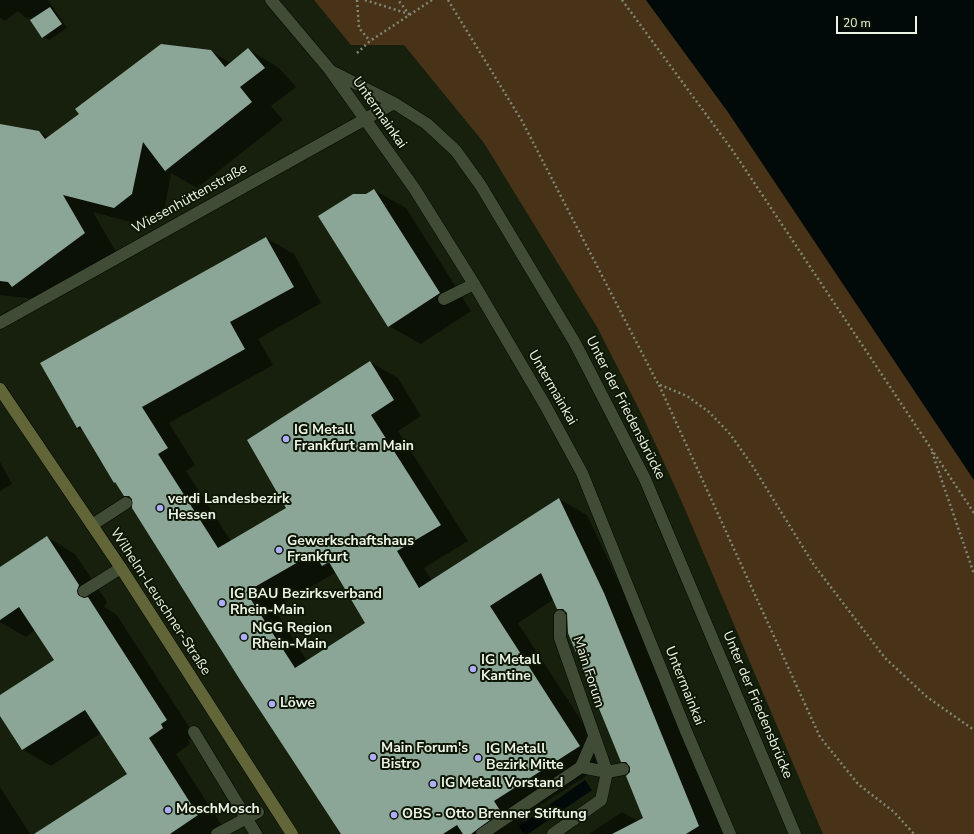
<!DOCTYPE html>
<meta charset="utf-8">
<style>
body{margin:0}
#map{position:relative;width:974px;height:834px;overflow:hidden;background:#17200d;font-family:"Nunito Sans",sans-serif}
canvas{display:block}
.scale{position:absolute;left:836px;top:16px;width:81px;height:18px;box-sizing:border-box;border:2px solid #edf4e7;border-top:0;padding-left:5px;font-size:12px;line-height:14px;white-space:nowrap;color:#edf4e7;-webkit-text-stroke:3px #0e1705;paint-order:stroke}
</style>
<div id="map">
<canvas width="974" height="834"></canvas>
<div class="scale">20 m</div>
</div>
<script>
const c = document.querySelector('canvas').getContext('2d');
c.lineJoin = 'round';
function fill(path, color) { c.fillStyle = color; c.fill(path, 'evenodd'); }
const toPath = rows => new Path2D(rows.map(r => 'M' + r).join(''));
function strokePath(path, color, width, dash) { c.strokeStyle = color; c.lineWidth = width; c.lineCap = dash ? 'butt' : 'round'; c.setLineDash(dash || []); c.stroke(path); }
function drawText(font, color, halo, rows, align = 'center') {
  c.font = font + ' "Nunito Sans",sans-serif'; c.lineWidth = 4; c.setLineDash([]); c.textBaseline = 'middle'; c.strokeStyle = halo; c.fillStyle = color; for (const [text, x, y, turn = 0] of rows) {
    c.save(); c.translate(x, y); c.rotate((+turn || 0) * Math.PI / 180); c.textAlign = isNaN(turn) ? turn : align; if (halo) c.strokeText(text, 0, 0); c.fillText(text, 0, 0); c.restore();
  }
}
fill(toPath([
 [314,0,646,0,728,112,974,480,974,834,823,834,681,500,644,419,597,327,484,143,404,45,351,45]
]), '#493318');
fill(toPath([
 [646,0,974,0,974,480,728,112],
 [585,780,592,790,528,834,524,834,519,826]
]), '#020909');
fill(toPath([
 [0,0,48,0,67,28,49,40,43,37,29,17,27,19,18,11,5,21,0,18],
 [248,49,279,68,296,87,271,106,283,120,197,188,171,173,164,212,146,226,93,212,116,252,35,299,0,295,0,127,38,131,49,138,211,51,231,63],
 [374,190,406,208,471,311,421,344,389,326,366,195],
 [266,238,294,254,321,303,258,339,273,365,169,423,195,465,186,471,231,541,288,508,370,362,398,378,421,416,398,431,468,541,424,568,432,581,559,499,587,515,632,610,723,834,589,834,622,812,638,821,644,818,631,772,631,767,621,761,567,614,558,608,554,599,518,623,608,762,522,817,529,828,521,834,342,834,134,500,125,495,100,461,84,431,77,428],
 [335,573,338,574,366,623,307,661,274,608],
 [0,462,12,484,0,491],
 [47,537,75,554,107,602,104,607,116,614,195,736,188,740,190,744,176,754,226,832,222,834,36,834,129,774,101,733,51,766,23,750,0,715,0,696,55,661,35,630,26,637,0,622,0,568],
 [0,787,30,834,0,834]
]), '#0007');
fill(toPath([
 [50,7,62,24,42,38,30,20],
 [161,44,211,50,225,67,248,48,265,68,240,87,252,102,165,171,143,142,132,194,114,208,63,195,85,233,12,287,8,282,0,281,0,124,39,131,45,139,79,114,75,109],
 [374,189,440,293,388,327,318,216,353,194,366,194],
 [266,237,294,287,230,322,245,349,142,407,168,448,158,454,218,548,286,508,247,440,370,361,394,400,371,415,441,525,397,551,419,588,559,498,604,593,699,826,686,834,612,834,643,818,626,776,630,772,630,767,626,762,621,762,568,633,567,613,563,609,557,609,541,573,490,606,580,746,494,801,501,812,471,834,463,834,457,825,443,834,341,834,242,683,132,508,132,499,129,496,124,496,115,482,114,483,80,426,77,428,40,363],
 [314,553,322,566,329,562,365,623,295,668,246,592],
 [47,536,79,585,77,591,78,595,84,598,88,597,167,720,161,724,163,728,149,738,198,815,170,834,34,834,127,774,85,710,22,750,0,716,0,695,54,660,19,607,0,620,0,567]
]), '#8ba697');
const service = toPath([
 [444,299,474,284],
 [92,525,126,503],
 [84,591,121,568]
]);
const pedestrian = toPath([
 [194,732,256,834],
 [581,767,594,737],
 [217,834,258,812],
 [482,834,581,767,607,772,623,769],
 [553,834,601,800,607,772,560,638,560,616]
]);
const minor = toPath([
 [271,0,330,70,414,188,474,284,545,405,582,473,686,731,730,834],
 [331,71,394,103,427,124,456,151,481,186,575,343,645,479,795,834],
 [0,323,394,103]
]);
const secondary = toPath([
 [0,389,121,568,292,834]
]);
strokePath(service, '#030900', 13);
strokePath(pedestrian, '#030900', 13);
strokePath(minor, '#030900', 13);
strokePath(secondary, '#030900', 13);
strokePath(toPath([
 [357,0,359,28,370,41],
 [365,0,409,14,398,0],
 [448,0,522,121,658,384,687,396,709,412,730,434,752,465,814,565,885,658,927,697,974,730],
 [622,0,733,151,974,513],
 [357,53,370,41,432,0],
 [659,385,820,737,858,784,894,812,914,834],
 [932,452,974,574]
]), '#7e8776', 2.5, [2, 3]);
strokePath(service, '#414c37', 12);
strokePath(pedestrian, '#414c37', 12);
strokePath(minor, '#414c37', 12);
strokePath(secondary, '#626537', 12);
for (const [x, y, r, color] of [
 [286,439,4,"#aeaefa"],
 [160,508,4,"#aeaefa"],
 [279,550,4,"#aeaefa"],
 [222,603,4,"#aeaefa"],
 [244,637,4,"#aeaefa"],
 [473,669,4,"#aeaefa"],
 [272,704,4,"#aeaefa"],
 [373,757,4,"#aeaefa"],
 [478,758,4,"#aeaefa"],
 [433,784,4,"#aeaefa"],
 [168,810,4,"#aeaefa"],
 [394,815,4,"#aeaefa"]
]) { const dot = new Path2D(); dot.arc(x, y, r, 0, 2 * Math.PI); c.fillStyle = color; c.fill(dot); strokePath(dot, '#0e1705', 1.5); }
drawText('14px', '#edf4e7', '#0e1705', [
 ["Untermainkai",379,113,55],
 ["Wiesenhüttenstraße",190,199,-29],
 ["Untermainkai",552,388,60],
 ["Unter der Friedensbrücke",625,408,63],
 ["Wilhelm-Leuschner-Straße",160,602,57],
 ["Main Forum",588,672,72],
 ["Untermainkai",684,686,68],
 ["Unter der Friedensbrücke",757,705,67]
]);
drawText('bold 14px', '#edf4e7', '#0e1705', [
 ["IG Metall",294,431],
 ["Frankfurt am Main",294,447],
 ["verdi Landesbezirk",168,500],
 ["Hessen",168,516],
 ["Gewerkschaftshaus",287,542],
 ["Frankfurt",287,558],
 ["IG BAU Bezirksverband",230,595],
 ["Rhein-Main",230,611],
 ["NGG Region",252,629],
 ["Rhein-Main",252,645],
 ["IG Metall",481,661],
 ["Kantine",481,677],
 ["Löwe",280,704],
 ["Main Forum's",381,749],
 ["Bistro",381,765],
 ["IG Metall",486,750],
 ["Bezirk Mitte",486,766],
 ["IG Metall Vorstand",441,784],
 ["MoschMosch",176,810],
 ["OBS - Otto Brenner Stiftung",402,815]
], 'left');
</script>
